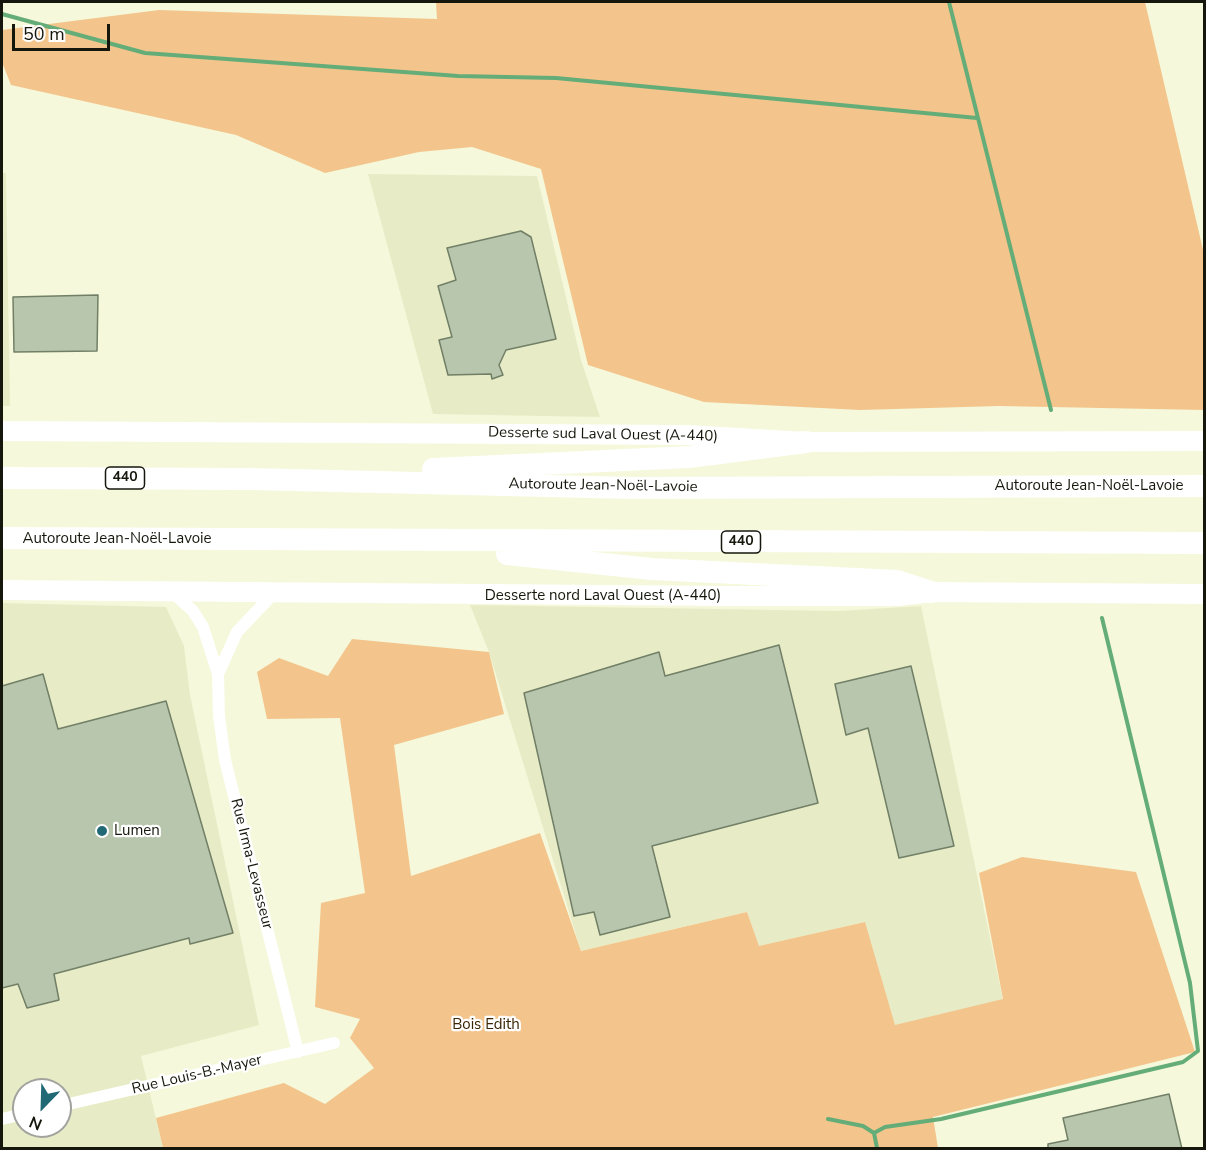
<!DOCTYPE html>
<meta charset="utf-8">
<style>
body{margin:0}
#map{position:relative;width:1206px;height:1150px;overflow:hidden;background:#f5f8da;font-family:"Nunito Sans",sans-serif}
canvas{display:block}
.frame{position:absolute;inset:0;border:3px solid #16170c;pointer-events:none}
.north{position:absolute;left:12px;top:1078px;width:60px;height:60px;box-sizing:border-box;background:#fff;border:2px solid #a2a29e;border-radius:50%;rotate:203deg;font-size:16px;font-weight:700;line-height:24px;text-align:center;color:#16170c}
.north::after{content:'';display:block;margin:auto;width:21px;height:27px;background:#206975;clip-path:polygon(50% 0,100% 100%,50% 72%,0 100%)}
.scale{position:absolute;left:12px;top:24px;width:98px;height:27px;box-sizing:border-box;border:3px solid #16170c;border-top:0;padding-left:8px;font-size:18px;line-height:21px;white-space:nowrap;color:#16170c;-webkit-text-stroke:4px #fff;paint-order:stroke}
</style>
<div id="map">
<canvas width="1206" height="1150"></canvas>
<div class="frame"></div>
<div class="north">N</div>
<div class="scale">50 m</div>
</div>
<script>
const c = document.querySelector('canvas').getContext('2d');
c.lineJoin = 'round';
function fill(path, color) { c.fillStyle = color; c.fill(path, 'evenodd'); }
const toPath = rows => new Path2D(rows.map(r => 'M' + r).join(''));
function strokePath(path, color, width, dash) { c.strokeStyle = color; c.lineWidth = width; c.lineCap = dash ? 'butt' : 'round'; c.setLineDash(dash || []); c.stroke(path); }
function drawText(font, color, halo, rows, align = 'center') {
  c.font = font + ' "Nunito Sans",sans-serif'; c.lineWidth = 4.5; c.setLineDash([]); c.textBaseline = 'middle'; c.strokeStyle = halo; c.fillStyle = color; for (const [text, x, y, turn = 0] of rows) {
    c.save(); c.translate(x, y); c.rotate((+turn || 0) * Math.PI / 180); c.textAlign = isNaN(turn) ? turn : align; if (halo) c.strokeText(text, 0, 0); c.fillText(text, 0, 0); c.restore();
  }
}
fill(toPath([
 [2,173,6,173,10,406,2,406],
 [368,174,537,176,581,360,600,417,433,414],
 [2,603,166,607,184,646,190,695,259,1025,141,1056,163,1148,2,1148],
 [24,1090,60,1090,60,1126,24,1126],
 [470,605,839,611,921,606,1003,1000,895,1026,864,922,759,947,747,912,581,951,489,652]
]), '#e8ecc6');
fill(toPath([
 [436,2,1145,2,1204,254,1204,410,999,406,860,410,704,402,588,365,541,169,472,147,419,152,325,173,236,135,11,85,2,62,2,30,159,10,437,19],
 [352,639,489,652,504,714,394,745,411,876,540,833,581,951,747,912,759,946,865,922,895,1025,1003,999,979,873,1022,857,1136,872,1195,1052,933,1117,938,1148,163,1148,156,1118,284,1083,325,1104,374,1068,350,1038,360,1019,315,1007,321,903,365,893,340,718,267,719,257,672,279,658,328,676]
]), '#f3c58c');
strokePath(toPath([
 [949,2,1051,410],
 [2,14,145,53,458,76,556,78,977,118],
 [828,1119,863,1126,874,1133],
 [877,1148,874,1133,885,1127,941,1119,1183,1062,1198,1051,1190,983,1102,618]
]), '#64ad78', 4);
const building = toPath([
 [521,231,531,237,556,339,506,350,499,365,503,375,492,379,491,374,448,375,439,340,452,337,438,286,456,280,447,248,521,231],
 [98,295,97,351,14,352,13,297,98,295],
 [779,645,818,803,652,846,670,917,600,935,594,912,574,916,524,693,659,652,665,676,779,645],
 [911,666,954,846,899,858,868,728,846,735,835,684,911,666],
 [43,674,58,729,166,701,233,933,190,944,189,938,54,974,59,1000,27,1008,18,984,2,988,2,686,43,674],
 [1169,1094,1182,1149,1048,1149,1048,1144,1068,1140,1063,1118,1169,1094]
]);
fill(building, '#b7c6ac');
strokePath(building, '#717f66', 1.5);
strokePath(toPath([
 [173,593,193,611,203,627,218,674,219,716,225,760,298,1052],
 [218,674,237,632,273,594],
 [60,1106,334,1043],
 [2,1119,24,1114]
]), '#fff', 12);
strokePath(toPath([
 [2,431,689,435,806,442,1204,441],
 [2,590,728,596,898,596,931,592,1204,594]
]), '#fff', 20);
strokePath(toPath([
 [433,469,689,457,806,442],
 [2,478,249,479,633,488,1204,486],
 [2,538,1204,543],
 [507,554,652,569,897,581,931,592]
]), '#fff', 22);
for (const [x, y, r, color] of [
 [102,831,6,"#206975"]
]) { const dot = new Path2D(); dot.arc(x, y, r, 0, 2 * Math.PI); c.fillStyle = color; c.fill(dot); strokePath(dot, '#fff', 2); }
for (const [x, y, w] of [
 [125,478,39],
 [741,542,39]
]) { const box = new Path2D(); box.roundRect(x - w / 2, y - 11, w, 22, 4.5); c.fillStyle = '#fff'; c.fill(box); strokePath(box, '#16170c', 1.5); }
drawText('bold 14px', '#16170c', null, [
 ["440",125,478],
 ["440",741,542]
]);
drawText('15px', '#16170c', '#fff', [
 ["Desserte sud Laval Ouest (A-440)",603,435,1],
 ["Autoroute Jean-Noël-Lavoie",603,486,1],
 ["Autoroute Jean-Noël-Lavoie",1089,486],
 ["Autoroute Jean-Noël-Lavoie",117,539],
 ["Desserte nord Laval Ouest (A-440)",603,596],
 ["Rue Irma-Levasseur",251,864,76],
 ["Rue Louis-B.-Mayer",197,1075,-13]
]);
drawText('15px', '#16170c', '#fff', [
 ["Lumen",114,831]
], 'left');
drawText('15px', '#392404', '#fff', [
 ["Bois Edith",486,1025]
]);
</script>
